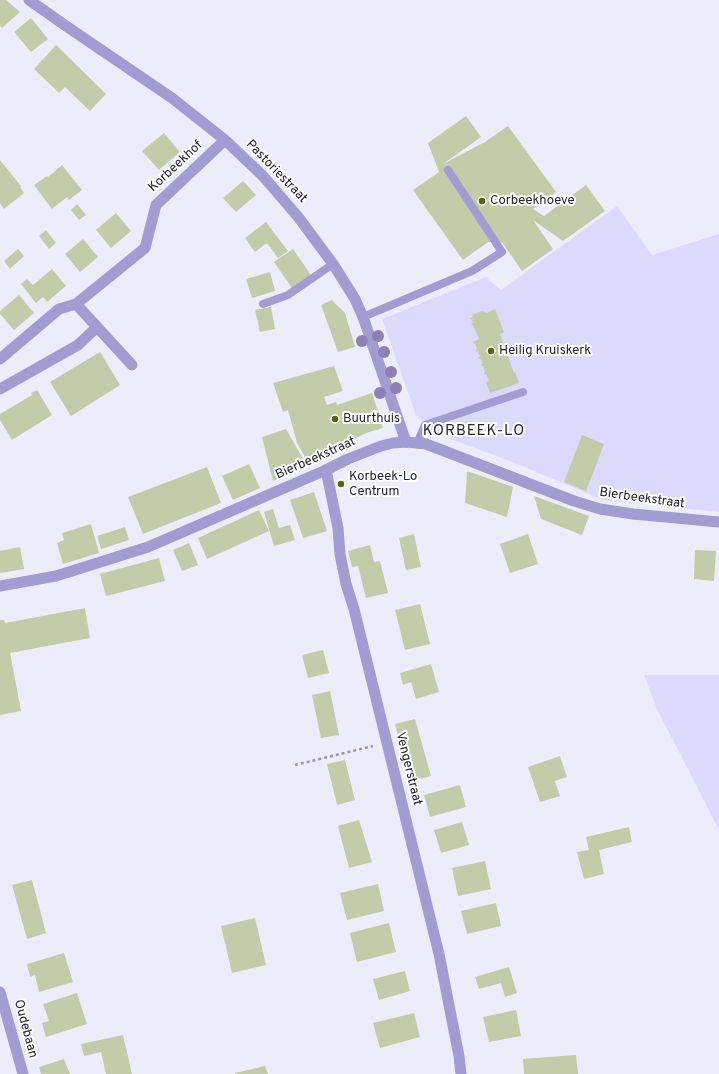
<!DOCTYPE html>
<style>
body{margin:0}
canvas{display:block;background:#edecfb}
</style>
<canvas width="719" height="1074"></canvas>
<script>
const c = document.querySelector('canvas').getContext('2d');
c.lineJoin = 'round';
function fill(path, color) { c.fillStyle = color; c.fill(path, 'evenodd'); }
const toPath = rows => new Path2D(rows.map(r => 'M' + r).join(''));
function strokePath(path, color, width, dash) { c.strokeStyle = color; c.lineWidth = width; c.lineCap = dash ? 'butt' : 'round'; c.setLineDash(dash || []); c.stroke(path); }
function drawText(font, color, halo, rows, align = 'center') {
  c.font = font + ' Overpass,sans-serif'; c.lineWidth = 4; c.setLineDash([]); c.textBaseline = 'middle'; c.strokeStyle = halo; c.fillStyle = color; for (const [text, x, y, turn = 0] of rows) {
    c.save(); c.translate(x, y); c.rotate((+turn || 0) * Math.PI / 180); c.textAlign = isNaN(turn) ? turn : align; if (halo) c.strokeText(text, 0, 0); c.fillText(text, 0, 0); c.restore();
  }
}
fill(toPath([
 [617,206,652,255,719,234,719,512,603,500,510,461,434,433,416,415,382,319,486,277,501,290],
 [644,675,719,675,719,830,657,709]
]), '#dcdafc');
fill(toPath([
 [0,0,6,0,20,12,2,28,0,26],
 [31,18,48,39,31,52,14,32],
 [56,45,106,94,90,111,65,87,59,93,34,69],
 [466,116,481,137,443,164,485,142,508,126,556,192,533,209,544,216,586,185,605,211,563,241,533,220,553,249,522,271,502,242,488,242,463,260,413,190,439,172,428,143],
 [164,133,180,152,159,170,142,151],
 [0,160,21,186,20,187,24,193,4,209,0,203],
 [62,165,82,190,69,200,67,197,52,209,34,185,47,176,48,177],
 [243,181,256,195,236,212,223,198],
 [77,204,86,215,79,220,71,210],
 [116,213,131,231,111,248,96,230],
 [266,222,288,251,278,258,267,243,255,252,245,238],
 [46,230,56,243,49,249,39,236],
 [83,239,98,257,80,272,65,254],
 [18,249,24,256,10,269,4,261],
 [293,249,311,275,292,288,274,262],
 [52,269,66,286,47,302,43,297,36,303,21,284,27,279,33,285],
 [270,272,275,291,252,298,246,279],
 [19,295,34,313,14,330,0,314,0,311],
 [332,300,345,313,355,347,338,352,321,305],
 [271,307,275,329,260,332,255,310],
 [495,309,504,332,500,334,514,373,515,372,519,383,490,393,486,382,489,381,486,374,485,375,484,373,485,372,483,366,482,366,481,364,483,364,481,359,479,359,478,357,480,357,478,351,476,352,476,350,477,349,475,343,474,344,473,342,479,339,473,325,472,325,471,324,473,323,471,319,468,318,472,318,473,314,471,311,474,314,482,311,487,313],
 [100,352,120,385,71,416,50,382],
 [334,366,343,391,324,397,327,405,336,402,337,405,372,393,383,428,366,433,308,462,297,443,288,410,283,412,273,383],
 [37,390,52,415,12,440,0,420,0,414,32,395,31,393],
 [286,429,307,466,273,481,262,437],
 [582,435,604,444,586,491,564,482],
 [249,464,260,488,233,500,222,476],
 [207,467,221,503,143,534,128,497],
 [467,471,513,487,507,517,465,503],
 [314,492,327,531,303,538,290,500],
 [534,496,589,516,582,535,541,519],
 [273,509,279,528,290,525,295,540,274,546,264,512],
 [259,510,269,531,207,559,198,538],
 [91,524,99,553,63,564,57,543,64,540,62,533],
 [125,527,129,540,101,549,97,536],
 [414,534,421,567,406,570,399,538],
 [528,534,538,564,510,573,500,544],
 [189,543,198,565,182,571,173,550],
 [370,545,374,562,380,561,388,593,366,598,358,566,352,567,348,551],
 [20,547,24,569,0,573,0,551],
 [695,550,716,551,714,581,694,579],
 [159,558,165,581,106,596,100,574],
 [420,604,430,644,405,650,395,610],
 [85,608,90,638,10,653,21,711,0,715,0,620,4,620,5,623],
 [323,650,329,673,308,678,302,655],
 [431,664,439,692,416,699,411,682,403,685,400,673],
 [330,691,339,735,321,738,312,695],
 [415,719,431,776,411,781,395,724],
 [560,756,567,777,555,781,560,796,540,802,528,767],
 [345,760,355,800,337,805,327,764],
 [460,785,466,807,430,817,424,795],
 [359,820,372,862,349,868,338,826],
 [462,822,469,845,441,853,434,830],
 [629,827,632,842,599,850,604,874,584,879,577,852,589,850,586,837],
 [485,861,491,889,458,896,452,868],
 [32,880,46,933,27,939,12,885],
 [378,884,384,911,347,920,340,893],
 [496,903,501,926,467,934,461,911],
 [255,918,266,965,232,973,221,926],
 [389,923,396,952,357,962,350,933],
 [64,953,73,982,39,992,35,975,30,977,27,964],
 [509,967,517,993,505,997,501,983,479,989,475,977],
 [405,971,410,991,379,1000,373,979],
 [77,993,87,1024,46,1037,42,1023,49,1021,43,1004],
 [516,1010,521,1036,489,1042,483,1017],
 [414,1013,420,1037,380,1048,373,1023],
 [123,1035,132,1074,106,1074,101,1052,84,1056,81,1044],
 [576,1055,578,1074,524,1074,523,1059],
 [64,1059,70,1074,41,1074,39,1067],
 [265,1066,268,1074,235,1074,235,1073]
]), '#c2cca9');
strokePath(toPath([
 [295,765,373,746]
]), '#9897a5', 2.5, [3, 3]);
strokePath(toPath([
 [263,304,288,295,333,264],
 [363,317,472,271,502,252,448,170],
 [417,443,425,425,523,392]
]), '#a19dd3', 8);
strokePath(toPath([
 [29,0,69,28,172,98,225,140,263,176,299,218,333,264,355,299,363,317,406,442],
 [76,304,132,365],
 [0,359,59,309,76,304,145,248,156,205,225,140],
 [0,389,78,345,97,327],
 [326,470,338,528,340,554,346,584,354,609,439,954,459,1056,461,1074],
 [0,992,23,1074]
]), '#a19dd3', 11);
strokePath(toPath([
 [0,586,56,576,148,547,326,470,348,459,381,446,393,443,406,442,426,444,574,501,600,509,633,514,719,522]
]), '#a19dd3', 11);
c.fillStyle = '#8d80b8';
for (const [x, y] of [
 [378,336],
 [362,341],
 [384,352],
 [391,372],
 [396,388],
 [380,393]
]) { c.beginPath(); c.arc(x, y, 6, 0, 2 * Math.PI); c.fill(); }
for (const [x, y, r, color] of [
 [482,201,4,"#54650e"],
 [491,351,4,"#54650e"],
 [335,419,4,"#54650e"],
 [341,484,4,"#54650e"]
]) { const dot = new Path2D(); dot.arc(x, y, r, 0, 2 * Math.PI); c.fillStyle = color; c.fill(dot); strokePath(dot, '#fff', 1.5); }
drawText('13px', '#23222f', '#fff', [
 ["Korbeekhof",176,167,-43],
 ["Pastoriestraat",276,172,46],
 ["Bierbeekstraat",316,459,-24],
 ["Bierbeekstraat",642,499,8],
 ["Vengerstraat",408,769,76],
 ["Oudebaan",25,1029,75]
]);
drawText('13px', '#23222f', '#fff', [
 ["Corbeekhoeve",490,201],
 ["Heilig Kruiskerk",499,351],
 ["Buurthuis",343,419],
 ["Korbeek-Lo",349,477],
 ["Centrum",349,492]
], 'left');
c.letterSpacing = '1px';
drawText('15px', '#23222f', '#fff', [
 ["KORBEEK-LO",474,432]
]);
c.letterSpacing = '0px';
</script>
